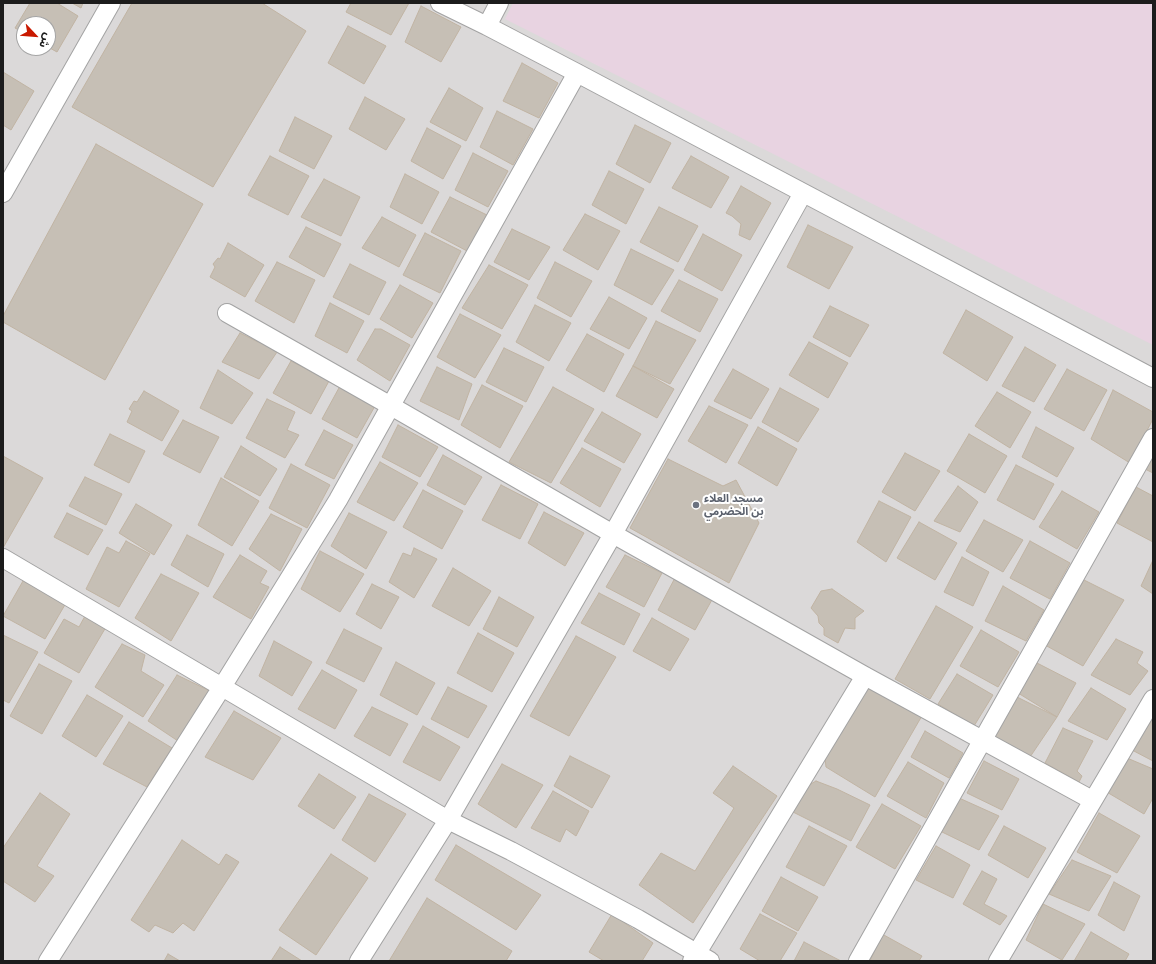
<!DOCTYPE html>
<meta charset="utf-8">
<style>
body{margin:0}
#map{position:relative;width:1156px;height:964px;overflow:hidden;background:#eeece1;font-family:Helvetica,"Noto Sans Arabic",sans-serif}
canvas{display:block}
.frame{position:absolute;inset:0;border:4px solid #1c1c1c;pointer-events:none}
.north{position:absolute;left:16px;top:16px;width:40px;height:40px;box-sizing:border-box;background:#fff;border:1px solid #a4a4a4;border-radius:50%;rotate:116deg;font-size:11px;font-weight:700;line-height:16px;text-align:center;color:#1c1c1c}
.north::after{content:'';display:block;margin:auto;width:14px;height:18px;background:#c91900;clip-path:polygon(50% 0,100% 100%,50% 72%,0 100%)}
</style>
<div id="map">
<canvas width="1156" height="964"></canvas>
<div class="frame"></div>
<div class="north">ش</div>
</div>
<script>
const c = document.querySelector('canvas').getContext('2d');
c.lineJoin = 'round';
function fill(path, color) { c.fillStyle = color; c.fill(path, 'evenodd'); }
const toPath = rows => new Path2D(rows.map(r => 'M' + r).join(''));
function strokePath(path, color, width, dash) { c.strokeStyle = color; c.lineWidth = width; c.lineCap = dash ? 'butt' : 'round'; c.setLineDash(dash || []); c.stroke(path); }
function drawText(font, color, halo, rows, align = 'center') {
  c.font = font + ' Helvetica,"Noto Sans Arabic",sans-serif'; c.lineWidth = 4; c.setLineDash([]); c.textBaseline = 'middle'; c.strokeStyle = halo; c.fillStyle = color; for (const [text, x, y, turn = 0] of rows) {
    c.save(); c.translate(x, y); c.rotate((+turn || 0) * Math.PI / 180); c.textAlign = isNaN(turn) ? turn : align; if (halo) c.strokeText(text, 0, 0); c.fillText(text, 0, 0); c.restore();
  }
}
fill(toPath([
 [3,3,1153,3,1153,961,3,961],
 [24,24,48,24,48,48,24,48]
]), '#dbd9d9');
fill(toPath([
 [513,3,1153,3,1153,345,505,19]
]), '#e8d3e1');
const building = toPath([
 [30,3,57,3,78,16,57,52,48,47,48,24,24,24,24,33,15,28,30,3],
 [72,3,83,3,81,8,72,3],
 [132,3,262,3,306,31,213,187,72,107,132,3],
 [351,3,409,3,391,35,346,12,351,3],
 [421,6,461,27,441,62,405,42,421,6],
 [348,26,386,46,364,84,328,63,348,26],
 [522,63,558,83,539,118,503,101,522,63],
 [3,72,34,91,11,130,3,125,3,72],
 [449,88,483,108,466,141,430,122,449,88],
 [365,97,405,119,386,150,349,129,365,97],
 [497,111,533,129,513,165,480,147,497,111],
 [295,117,332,136,314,169,279,151,295,117],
 [635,125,671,143,650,183,616,164,635,125],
 [427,128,461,146,443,179,411,161,427,128],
 [96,144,203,204,105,380,3,322,3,316,96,144],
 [473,153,508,171,488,207,455,190,473,153],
 [270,156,309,176,288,215,248,195,270,156],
 [691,156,729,177,711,208,672,188,691,156],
 [609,171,644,189,626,224,592,205,609,171],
 [405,174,439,192,422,224,390,207,405,174],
 [324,179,360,197,341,236,301,217,324,179],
 [741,186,771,203,750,240,739,235,741,224,732,216,726,213,741,186],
 [450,197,489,216,469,252,431,232,450,197],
 [659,207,698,226,678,262,640,242,659,207],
 [585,214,620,231,598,270,563,250,585,214],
 [382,217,416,235,399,267,362,248,382,217],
 [808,225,853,247,829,289,787,267,808,225],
 [306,227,341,244,324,277,289,257,306,227],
 [512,229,550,247,529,280,494,262,512,229],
 [425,233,461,251,440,293,403,275,425,233],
 [703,234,742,255,722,291,684,270,703,234],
 [228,243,264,265,245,297,210,277,215,267,213,264,218,258,220,259,228,243],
 [631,249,674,270,652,305,614,285,631,249],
 [277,262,315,280,294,323,255,301,277,262],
 [555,262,592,281,571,317,537,298,555,262],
 [350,264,386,282,369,315,333,297,350,264],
 [489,265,528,285,502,329,462,308,489,265],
 [679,280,718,299,700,332,661,311,679,280],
 [400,285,433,303,412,338,380,319,400,285],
 [609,297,647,318,629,349,590,329,609,297],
 [330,303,364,321,347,353,315,336,330,303],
 [535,305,571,323,549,361,516,342,535,305],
 [830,306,869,325,850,357,813,337,830,306],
 [966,310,1013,337,987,381,943,353,966,310],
 [460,314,501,335,475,378,437,357,460,314],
 [656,321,696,340,670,384,633,366,656,321],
 [375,329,381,329,410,345,390,381,357,360,375,329],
 [240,333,258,342,260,338,267,343,267,346,277,352,259,379,222,362,240,333],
 [587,334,624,354,604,392,566,370,587,334],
 [809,342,848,363,828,398,789,375,809,342],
 [1025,347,1056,365,1034,402,1002,386,1025,347],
 [504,348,544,367,526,402,486,382,504,348],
 [291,361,329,381,311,414,273,393,291,361],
 [633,366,674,389,657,418,616,396,633,366],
 [437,367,472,384,459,420,420,401,437,367],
 [733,369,769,389,751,419,714,401,733,369],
 [1067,369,1107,390,1084,431,1044,409,1067,369],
 [218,370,253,393,232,424,200,408,218,370],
 [482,385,523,406,500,448,461,425,482,385],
 [340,386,375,406,357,438,322,419,340,386],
 [553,387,594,409,551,483,509,462,553,387],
 [780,388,819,409,798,442,762,422,780,388],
 [1113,390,1153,412,1153,419,1130,463,1091,439,1113,390],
 [144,391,179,411,162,441,127,422,132,411,129,409,134,401,137,402,144,391],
 [997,392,1031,412,1010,448,975,426,997,392],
 [267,399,295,412,287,430,299,435,285,458,246,438,267,399],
 [709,406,748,425,726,463,688,441,709,406],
 [602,412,641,434,624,463,584,441,602,412],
 [183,420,219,437,200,473,163,454,183,420],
 [398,425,438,447,420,477,382,457,398,425],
 [758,427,797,449,777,486,738,463,758,427],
 [1036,427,1074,448,1057,477,1022,457,1036,427],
 [324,430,353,445,334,479,305,465,324,430],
 [110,434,145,451,129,483,94,465,110,434],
 [969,434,1007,456,985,493,947,471,969,434],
 [241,446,277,469,260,496,224,477,241,446],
 [582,448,621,469,600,507,560,483,582,448],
 [905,453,940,471,915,511,882,492,905,453],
 [443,455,482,477,465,505,427,485,443,455],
 [1153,455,1153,473,1145,469,1153,455],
 [3,456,43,478,3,548,3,456],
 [668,459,723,486,736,480,759,523,729,583,630,528,668,459],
 [380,462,418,483,394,521,357,502,380,462],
 [291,464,330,485,307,528,269,508,291,464],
 [1016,465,1054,484,1034,520,997,500,1016,465],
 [85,477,122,494,106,525,69,506,85,477],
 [221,478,259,501,232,546,198,525,221,478],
 [501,485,538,504,520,539,482,520,501,485],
 [958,486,978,502,960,532,934,521,958,486],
 [1136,487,1153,496,1153,542,1117,523,1136,487],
 [423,490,463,511,442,549,403,527,423,490],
 [1062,491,1099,512,1077,549,1039,527,1062,491],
 [879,501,911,517,886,562,857,542,879,501],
 [136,504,172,525,154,555,119,533,136,504],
 [544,512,584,533,565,566,528,543,544,512],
 [67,513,103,530,88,555,54,537,67,513],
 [349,513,387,532,366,569,331,546,349,513],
 [271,514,302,529,280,571,249,549,271,514],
 [984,520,1023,540,1003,572,966,551,984,520],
 [919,522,957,543,935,580,897,558,919,522],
 [187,535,224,554,208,587,171,565,187,535],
 [126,541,150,554,119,607,86,589,107,547,119,553,126,541],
 [1030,541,1070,563,1050,599,1010,578,1030,541],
 [414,548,437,559,414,598,389,582,403,553,411,556,414,548],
 [320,551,364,574,340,612,301,589,320,551],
 [240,555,267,571,260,583,269,587,251,619,213,597,240,555],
 [625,555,662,573,644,607,606,587,625,555],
 [962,557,989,572,973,606,944,592,962,557],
 [1153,560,1153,594,1141,586,1153,560],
 [453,568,491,591,469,626,432,606,453,568],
 [161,574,199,593,171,641,135,618,161,574],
 [676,576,713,598,695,630,658,610,676,576],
 [1084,580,1124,600,1083,666,1045,645,1084,580],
 [23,581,66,603,45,639,3,616,23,581],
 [372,584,399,597,381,629,356,614,372,584],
 [1003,586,1044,610,1026,641,985,621,1003,586],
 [832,589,864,611,855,618,855,629,845,628,838,643,824,635,824,628,819,623,818,616,811,608,821,591,832,589],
 [599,593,640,614,624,645,581,623,599,593],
 [499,597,534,617,517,647,483,629,499,597],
 [936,606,973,627,930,699,895,679,936,606],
 [85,616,106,627,79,673,44,653,64,619,79,627,85,616],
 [652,618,689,639,670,671,633,651,652,618],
 [344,629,382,648,364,682,326,663,344,629],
 [981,630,1019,652,998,687,960,666,981,630],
 [478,633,514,653,492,692,457,673,478,633],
 [3,635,38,652,9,703,3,700,3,635],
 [576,636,616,657,569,736,530,716,576,636],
 [1116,639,1143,652,1137,663,1148,671,1130,695,1091,675,1116,639],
 [274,641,312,662,292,696,259,676,274,641],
 [122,644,145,655,141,671,164,685,143,717,95,687,122,644],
 [396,662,435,683,417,715,380,695,396,662],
 [1035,662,1076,683,1057,717,1018,693,1035,662],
 [39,664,72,681,42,734,10,716,39,664],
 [322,670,357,690,335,729,298,709,322,670],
 [957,674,993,695,974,726,938,704,957,674],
 [177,675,210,691,178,741,148,721,177,675],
 [448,687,487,706,468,738,431,719,448,687],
 [872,687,923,714,875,797,826,767,824,750,860,691,872,687],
 [1091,688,1126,709,1107,740,1068,721,1091,688],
 [87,695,123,716,96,757,62,736,87,695],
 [1015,696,1057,717,1030,757,993,738,1015,696],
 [372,707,408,724,390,756,354,736,372,707],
 [234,711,281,738,253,780,205,757,234,711],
 [1151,716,1153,717,1153,761,1132,750,1151,716],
 [129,722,172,748,147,787,103,764,129,722],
 [423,726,460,747,440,781,403,762,423,726],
 [1063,728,1093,741,1077,771,1082,776,1079,782,1045,763,1063,728],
 [925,731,963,753,949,778,911,757,925,731],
 [570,756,610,776,592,808,554,786,570,756],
 [1127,758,1153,769,1153,798,1144,814,1105,791,1127,758],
 [984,761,1019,779,1002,810,967,793,984,761],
 [908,762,944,783,926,818,887,796,908,762],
 [502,764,543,785,516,828,478,804,502,764],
 [733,766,777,796,693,923,639,885,661,853,695,871,734,808,713,793,733,766],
 [319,774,356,797,334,829,298,806,319,774],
 [816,781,837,789,870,805,851,841,793,812,804,788,816,781],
 [553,791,589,811,576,836,566,829,560,842,531,828,553,791],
 [40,793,70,814,37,866,54,876,35,902,3,881,3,848,40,793],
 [369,794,406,814,375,862,342,840,369,794],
 [959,798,999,816,979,850,940,831,959,798],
 [882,804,921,826,895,869,856,847,882,804],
 [1099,813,1140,836,1117,873,1077,852,1099,813],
 [809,826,847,846,824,886,786,867,809,826],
 [1004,826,1046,848,1028,878,988,855,1004,826],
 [182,840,219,865,226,854,239,862,194,931,183,923,173,933,155,925,149,932,131,920,182,840],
 [456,845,541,895,516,930,435,880,456,845],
 [936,846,970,865,953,898,916,880,936,846],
 [331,854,368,878,316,955,279,930,331,854],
 [1072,860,1111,876,1089,911,1049,894,1072,860],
 [982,871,997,879,984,904,1007,916,1000,925,963,904,982,871],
 [781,877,818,897,798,931,762,911,781,877],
 [1114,882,1140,896,1124,931,1098,915,1114,882],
 [427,898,512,951,506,961,389,961,427,898],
 [1043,904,1085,924,1062,960,1026,940,1043,904],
 [612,914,653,943,642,961,604,961,589,952,612,914],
 [760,914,797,933,780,961,760,961,740,949,760,914],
 [1091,932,1129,954,1125,961,1074,961,1091,932],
 [882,934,922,956,919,961,870,961,882,934],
 [804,942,841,961,794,961,804,942],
 [280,947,302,961,271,961,280,947],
 [168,954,180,961,164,961,168,954]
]);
fill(building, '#c6bfb5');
strokePath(building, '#c1b4a3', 1);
const minor = toPath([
 [440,3,487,26,577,73,1153,378],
 [487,26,499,3],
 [3,193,111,3],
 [227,313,391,406,613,534,865,676,1092,800],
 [3,558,448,820,511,851,638,919,710,961],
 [48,961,222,687,338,500,577,73],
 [359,961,448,820,613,534,803,193],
 [692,961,865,676],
 [858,961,1153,438],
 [998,961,1153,699]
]);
strokePath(minor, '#a3a3a3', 20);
strokePath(minor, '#fff', 18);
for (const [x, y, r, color] of [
 [696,505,4,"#6b7280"]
]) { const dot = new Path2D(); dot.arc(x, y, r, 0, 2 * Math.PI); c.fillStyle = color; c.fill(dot); strokePath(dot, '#fff', 1.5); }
drawText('bold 11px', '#5b616d', '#fff', [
 ["مسجد العلاء",704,499],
 ["بن الحضرمي",704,512]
], 'left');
</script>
